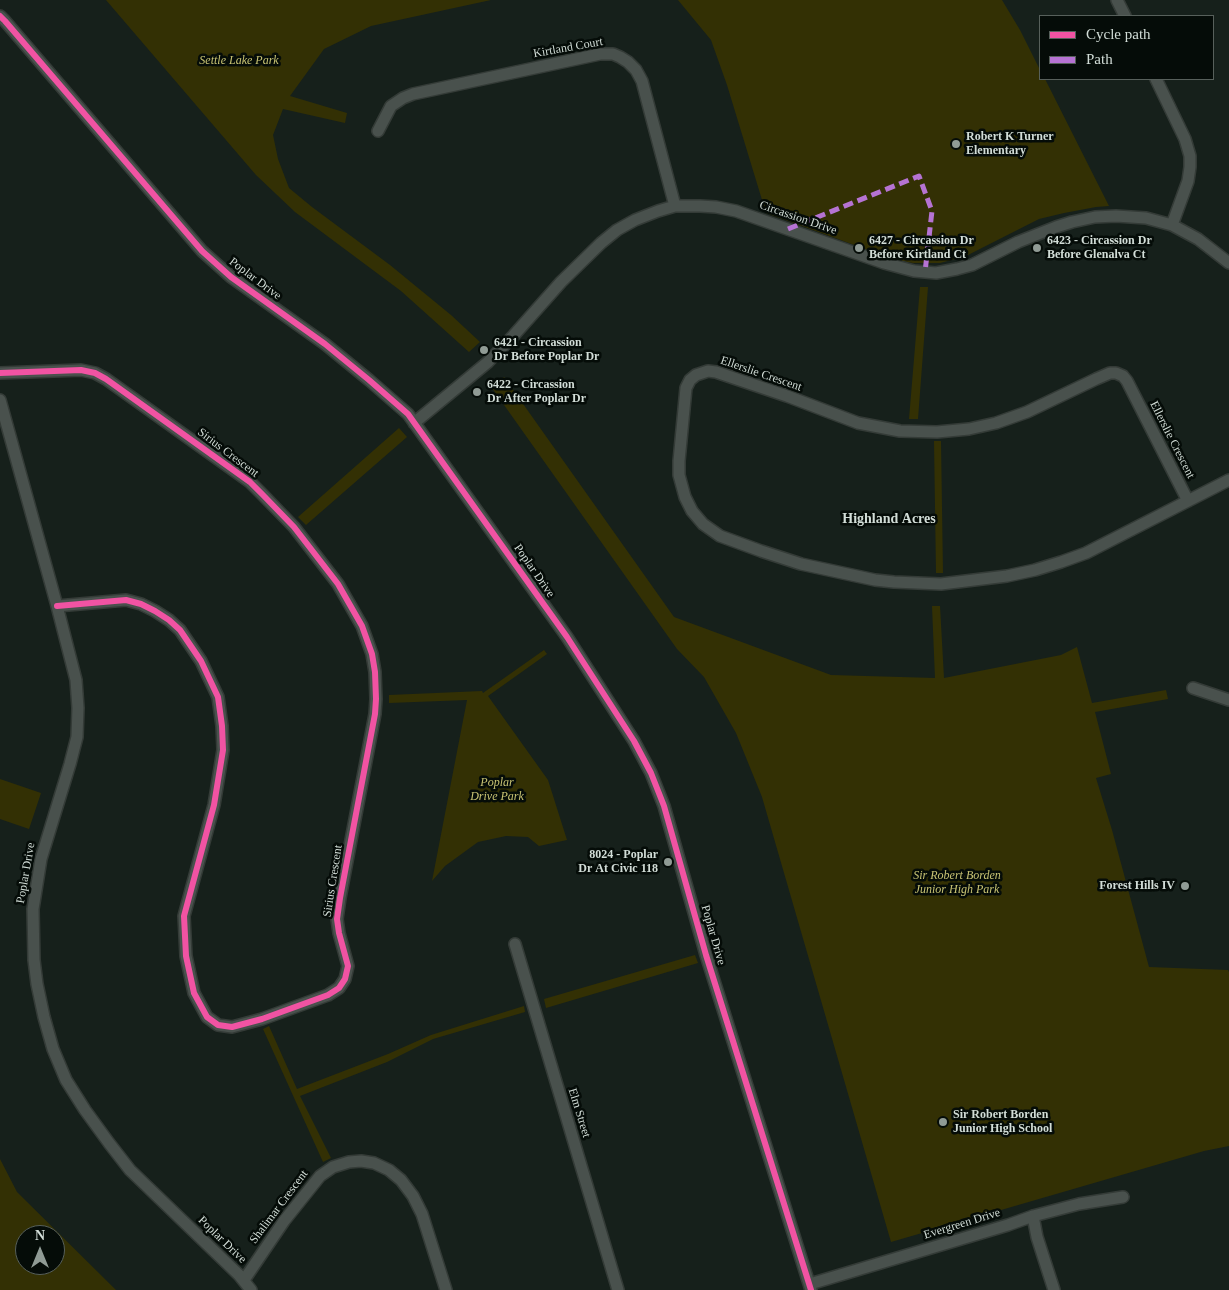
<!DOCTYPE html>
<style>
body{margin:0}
#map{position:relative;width:1229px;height:1290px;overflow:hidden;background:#16201b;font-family:Georgia,serif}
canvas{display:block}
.legend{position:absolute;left:1039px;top:15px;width:175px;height:65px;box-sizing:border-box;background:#050c08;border:1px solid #57605b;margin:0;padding:6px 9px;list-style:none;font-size:15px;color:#d2ddd7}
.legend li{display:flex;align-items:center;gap:10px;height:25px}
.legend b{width:25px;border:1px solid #57605b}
.north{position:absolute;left:15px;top:1225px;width:50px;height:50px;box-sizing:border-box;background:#050c08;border:1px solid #57605b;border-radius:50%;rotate:0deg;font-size:14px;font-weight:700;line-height:20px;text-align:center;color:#d2ddd7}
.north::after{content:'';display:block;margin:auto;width:18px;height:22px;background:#909b95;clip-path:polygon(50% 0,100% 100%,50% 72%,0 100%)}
</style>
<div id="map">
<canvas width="1229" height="1290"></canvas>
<ul class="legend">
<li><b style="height:6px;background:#f153a3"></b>Cycle path</li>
<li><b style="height:6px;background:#b673d3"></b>Path</li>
</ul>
<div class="north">N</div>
</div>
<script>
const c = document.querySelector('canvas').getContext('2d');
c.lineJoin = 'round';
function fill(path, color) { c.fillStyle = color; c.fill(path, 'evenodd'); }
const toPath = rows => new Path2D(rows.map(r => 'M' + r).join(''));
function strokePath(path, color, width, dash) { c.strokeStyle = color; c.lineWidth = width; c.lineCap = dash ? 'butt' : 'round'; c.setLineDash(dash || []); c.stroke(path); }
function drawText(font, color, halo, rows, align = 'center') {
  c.font = font + ' Georgia,serif'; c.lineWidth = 5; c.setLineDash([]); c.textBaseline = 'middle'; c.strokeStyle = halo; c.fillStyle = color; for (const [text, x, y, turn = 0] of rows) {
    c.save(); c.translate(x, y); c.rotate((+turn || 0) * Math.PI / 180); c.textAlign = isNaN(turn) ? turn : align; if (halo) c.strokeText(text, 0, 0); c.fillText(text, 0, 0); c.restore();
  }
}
fill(toPath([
 [106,0,491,0,371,26,324,49,290,96,347,113,345,123,283,109,273,135,278,159,289,188,312,207,390,265,451,315,480,342,469,352,401,291,295,212,256,175],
 [678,0,1002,0,1020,30,1040,70,1040,79,1045,79,1109,206,1096,207,1064,213,1039,219,966,256,940,263,913,263,893,259,766,213,727,85,711,40],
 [920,287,928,287,918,419,909,419],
 [504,377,674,617,831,675,935,678,932,606,940,606,944,678,1061,655,1077,647,1092,703,1166,690,1168,699,1095,712,1111,774,1096,778,1112,830,1149,967,1228,970,1229,972,1229,1146,1204,1151,891,1242,762,797,736,733,704,677,677,649,492,388],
 [399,428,407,437,306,525,298,517],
 [934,441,941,441,943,573,936,573],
 [544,650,547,654,488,696,548,780,567,840,539,846,528,837,506,836,478,842,445,866,432,881,467,700,389,703,389,695,482,691,483,693],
 [0,779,41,793,29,829,0,819],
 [695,955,698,963,546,1008,544,999],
 [524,1006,525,1012,433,1039,387,1062,300,1096,331,1158,323,1162,263,1029,269,1026,297,1089,388,1054,431,1035],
 [0,1159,17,1192,116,1290,0,1290],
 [25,1235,55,1235,55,1265,25,1265]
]), '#333004');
const street = toPath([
 [1117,0,1125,16],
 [0,16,5,21,202,251,231,277,325,344,369,380,408,414,567,637,634,741,651,773,664,806,706,955,811,1290],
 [1156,79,1185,139,1190,156,1190,167,1188,181,1172,225],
 [378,131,391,106,403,98,413,94,600,54,613,54,620,57,628,62,636,70,642,81,675,206],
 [0,373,81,370,95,373,106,379,250,482,262,494,294,527,338,584,362,626,372,654,375,672,376,699,375,714,340,898,337,919,339,933,348,966,345,979,339,988,328,995,262,1019,232,1027,218,1025,207,1017,194,993,186,956,184,916,214,805,223,750,222,726,218,697,201,661,180,630,169,620,155,611,141,604,126,600,57,606],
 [0,400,57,606,76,680,78,708,77,737,70,764,41,859,33,909,34,960,37,984,44,1017,53,1049,66,1080,85,1110,109,1143,130,1170,239,1275,251,1290],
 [414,423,488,362,514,335,561,282,601,243,617,230,635,220,658,211,675,206,700,206,716,207,736,211,884,263,914,271,936,273,957,269,972,265,1018,242,1056,227,1072,222,1095,217,1116,216,1146,218,1172,225,1198,239,1229,263],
 [1188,501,1127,381,1123,376,1116,373,1110,373,1096,379,1027,412,996,423,969,429,937,432,900,431,858,423,787,396,716,372,708,371,696,375,690,380,686,388,679,461,679,475,685,497,692,511,703,524,720,536,761,551,801,564,875,580,894,582,941,584,1007,576,1035,570,1061,562,1086,553,1229,480],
 [1193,688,1229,700],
 [515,944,618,1290],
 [1033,1216,1037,1237,1054,1290],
 [244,1280,284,1221,320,1176,333,1167,349,1162,361,1161,374,1163,389,1170,401,1180,413,1196,422,1214,446,1290],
 [810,1284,1008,1225,1033,1216,1079,1204,1123,1197]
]);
strokePath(street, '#343b37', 14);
strokePath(street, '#49514d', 11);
strokePath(toPath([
 [788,229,919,176,932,211,925,272]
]), '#b673d3', 5, [10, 5]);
strokePath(toPath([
 [0,16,5,21,202,251,231,277,325,344,369,380,408,414,567,637,634,741,651,773,664,806,706,955,811,1290],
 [0,373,81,370,95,373,106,379,250,482,262,494,294,527,338,584,362,626,372,654,375,672,376,699,375,714,340,898,337,919,339,933,348,966,345,979,339,988,328,995,262,1019,232,1027,218,1025,207,1017,194,993,186,956,184,916,214,805,223,750,222,726,218,697,201,661,180,630,169,620,155,611,141,604,126,600,57,606]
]), '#f153a3', 6);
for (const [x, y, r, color] of [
 [956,144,5,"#909b95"],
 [859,248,5,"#909b95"],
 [1037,248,5,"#909b95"],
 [484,350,5,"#909b95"],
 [477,392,5,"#909b95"],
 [668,862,5,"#909b95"],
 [1185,886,5,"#909b95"],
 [943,1122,5,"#909b95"]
]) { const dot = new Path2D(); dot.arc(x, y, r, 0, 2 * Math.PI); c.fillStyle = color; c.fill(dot); strokePath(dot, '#050c08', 2); }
drawText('12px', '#d2ddd7', '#050c08', [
 ["Kirtland Court",568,48,-10],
 ["Circassion Drive",798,218,19],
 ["Poplar Drive",255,279,37],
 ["Ellerslie Crescent",761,374,19],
 ["Ellerslie Crescent",1172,440,63],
 ["Sirius Crescent",228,453,37],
 ["Poplar Drive",534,571,55],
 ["Poplar Drive",26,873,-80],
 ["Sirius Crescent",333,881,-81],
 ["Poplar Drive",713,935,74],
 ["Elm Street",579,1113,73],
 ["Shalimar Crescent",279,1207,-53],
 ["Evergreen Drive",962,1224,-17],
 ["Poplar Drive",222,1240,44]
]);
drawText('italic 12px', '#c8c373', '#050c08', [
 ["Settle Lake Park",239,61],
 ["Poplar",497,783],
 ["Drive Park",497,797],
 ["Sir Robert Borden",957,876],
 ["Junior High Park",957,890]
]);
drawText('bold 12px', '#d2ddd7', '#050c08', [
 ["Robert K Turner",966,137],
 ["Elementary",966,151],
 ["6427 - Circassion Dr",869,241],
 ["Before Kirtland Ct",869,255],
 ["6423 - Circassion Dr",1047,241],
 ["Before Glenalva Ct",1047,255],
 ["6421 - Circassion",494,343],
 ["Dr Before Poplar Dr",494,357],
 ["6422 - Circassion",487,385],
 ["Dr After Poplar Dr",487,399],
 ["8024 - Poplar",658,855,"right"],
 ["Dr At Civic 118",658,869,"right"],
 ["Forest Hills IV",1175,886,"right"],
 ["Sir Robert Borden",953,1115],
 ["Junior High School",953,1129]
], 'left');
drawText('bold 14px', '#d2ddd7', '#050c08', [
 ["Highland Acres",889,519]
]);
</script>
